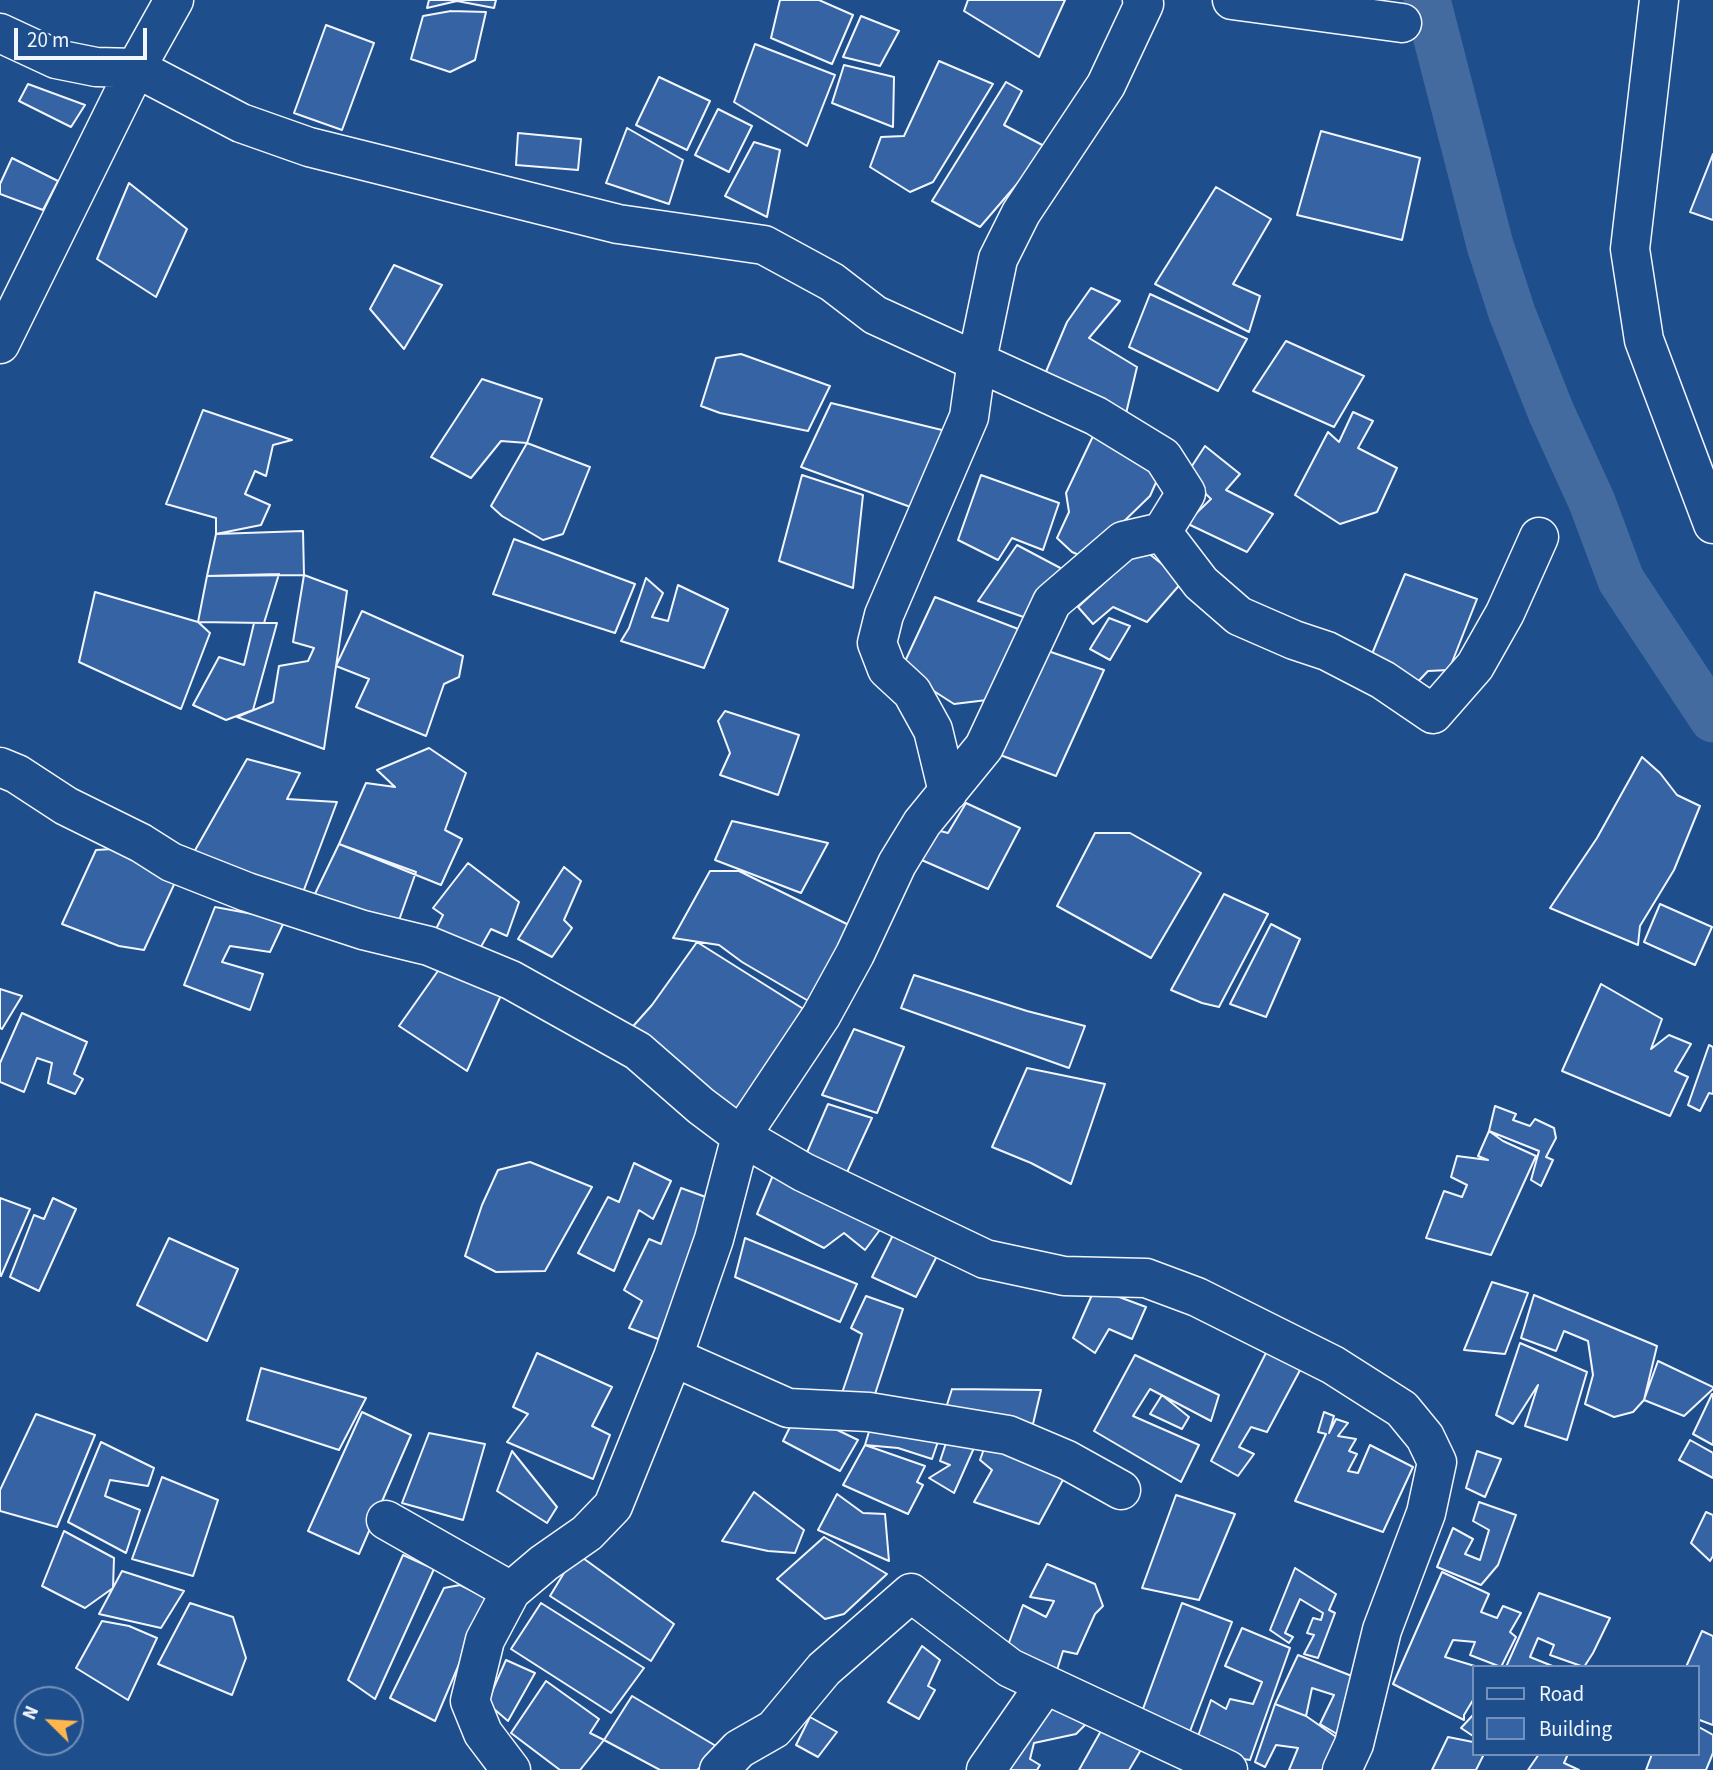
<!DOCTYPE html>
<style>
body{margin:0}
#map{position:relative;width:1713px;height:1770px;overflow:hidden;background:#1f4e8c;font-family:"Source Sans 3",sans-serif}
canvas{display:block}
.legend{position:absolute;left:1472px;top:1665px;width:228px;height:91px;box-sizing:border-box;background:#1f4e8c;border:2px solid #7391ba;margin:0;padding:9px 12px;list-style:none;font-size:21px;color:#f2f6ff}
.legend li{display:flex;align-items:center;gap:14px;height:35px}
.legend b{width:35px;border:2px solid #7391ba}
.north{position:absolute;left:14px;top:1686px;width:70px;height:70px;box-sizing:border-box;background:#1f4e8c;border:2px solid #7391ba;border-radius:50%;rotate:294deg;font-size:19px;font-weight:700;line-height:28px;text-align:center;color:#f2f6ff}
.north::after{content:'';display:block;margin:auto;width:24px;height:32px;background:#ffb74d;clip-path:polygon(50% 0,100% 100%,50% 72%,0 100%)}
.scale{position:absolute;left:14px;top:28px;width:133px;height:32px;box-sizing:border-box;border:4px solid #f2f6ff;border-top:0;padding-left:9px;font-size:21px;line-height:24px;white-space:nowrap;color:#f2f6ff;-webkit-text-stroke:5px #1f4e8c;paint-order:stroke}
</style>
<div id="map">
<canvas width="1713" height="1770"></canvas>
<ul class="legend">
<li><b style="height:9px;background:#1f4e8c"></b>Road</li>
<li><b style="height:19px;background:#3563a3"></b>Building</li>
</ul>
<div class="north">N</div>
<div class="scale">20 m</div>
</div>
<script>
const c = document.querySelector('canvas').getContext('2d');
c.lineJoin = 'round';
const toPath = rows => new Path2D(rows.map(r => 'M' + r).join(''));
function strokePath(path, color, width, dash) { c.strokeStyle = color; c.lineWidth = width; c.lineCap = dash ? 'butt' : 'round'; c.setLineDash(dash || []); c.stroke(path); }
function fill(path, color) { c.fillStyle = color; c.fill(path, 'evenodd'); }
strokePath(toPath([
 [1427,0,1490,245,1512,313,1551,412,1592,502,1621,580,1713,719]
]), '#446ba0', 47);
const building = toPath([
 [429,0,496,0,494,8,457,1,427,8,429,0],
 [780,0,819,0,853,15,832,64,771,38,780,0],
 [968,0,1065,0,1039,57,964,11,968,0],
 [451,11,486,12,475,60,450,72,411,59,423,16,451,11],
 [861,16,899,31,880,66,843,57,861,16],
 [326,25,374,43,342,130,294,113,326,25],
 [755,44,835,75,807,146,734,102,755,44],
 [939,61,993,84,933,182,910,192,870,167,881,137,904,136,939,61],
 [844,65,894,77,893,127,832,103,844,65],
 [659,77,710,101,687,150,636,125,659,77],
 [1006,82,1022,91,1004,125,1048,148,980,227,932,201,1006,82],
 [28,84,85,105,71,127,19,101,28,84],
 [718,109,752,126,729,172,695,155,718,109],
 [627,128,683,160,669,204,606,183,627,128],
 [1321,131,1420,158,1402,240,1297,215,1321,131],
 [518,133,581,139,578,170,516,165,518,133],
 [754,142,780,150,767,217,725,196,754,142],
 [1713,154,1713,220,1690,212,1713,154],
 [12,158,58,181,43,210,0,194,0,184,12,158],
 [129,183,187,229,156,297,97,259,129,183],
 [1216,187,1271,219,1233,284,1260,296,1249,332,1155,284,1216,187],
 [394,265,442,285,404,349,370,309,394,265],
 [1091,288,1120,301,1089,338,1137,367,1124,422,1045,374,1067,322,1091,288],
 [1150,294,1247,339,1218,391,1129,347,1150,294],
 [1286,341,1364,376,1334,427,1253,391,1286,341],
 [741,354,830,386,808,431,720,413,701,406,716,358,741,354],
 [482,379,542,399,527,443,501,441,471,478,431,457,482,379],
 [831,403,946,431,916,509,801,467,831,403],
 [203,410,292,440,273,445,266,476,255,471,245,494,270,505,261,525,216,534,216,518,166,504,203,410],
 [1353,412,1373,421,1358,448,1397,468,1377,512,1340,524,1295,495,1328,432,1339,442,1353,412],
 [1095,432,1162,469,1150,496,1086,558,1072,552,1057,538,1069,512,1066,493,1095,432],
 [527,443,590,467,563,534,543,540,502,516,491,506,527,443],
 [1205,446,1240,474,1226,490,1273,514,1247,552,1186,523,1211,499,1186,475,1205,446],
 [802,475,863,495,853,588,779,561,802,475],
 [981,475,1059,503,1043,550,1012,538,998,560,958,540,981,475],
 [303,531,304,575,207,576,216,534,303,531],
 [514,539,635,584,615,633,493,594,514,539],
 [1017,545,1066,571,1032,620,978,601,1017,545],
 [1142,548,1183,581,1147,622,1113,607,1093,624,1078,607,1142,548],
 [279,574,264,623,198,622,207,576,279,574],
 [1405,574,1477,599,1449,670,1428,671,1412,688,1372,654,1405,574],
 [304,575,347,591,324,749,237,717,273,702,279,666,308,661,314,648,293,642,304,575],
 [646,578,663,593,652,617,668,621,678,585,728,609,704,668,621,641,629,628,646,578],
 [95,592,198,622,210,633,181,709,79,662,95,592],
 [935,597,1026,632,995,699,954,704,901,670,935,597],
 [362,611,463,656,459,677,444,684,426,736,356,707,369,679,336,666,362,611],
 [1109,618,1130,626,1110,660,1090,649,1109,618],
 [254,623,277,623,253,710,226,720,193,705,219,657,244,665,254,623],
 [1042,649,1104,670,1056,776,995,753,1042,649],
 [725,711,799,735,778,795,720,775,730,753,718,721,725,711],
 [429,748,466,773,445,830,462,839,441,885,339,844,366,783,395,787,377,770,429,748],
 [1642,757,1660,773,1677,795,1700,806,1674,870,1640,926,1638,945,1550,908,1597,838,1642,757],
 [247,759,300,773,287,799,337,802,302,895,190,859,247,759],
 [966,803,1020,828,988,889,917,858,929,828,948,833,966,803],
 [732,821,828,843,801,893,715,860,732,821],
 [1095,833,1130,833,1201,873,1151,958,1057,906,1095,833],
 [339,844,416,872,397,926,313,898,339,844],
 [129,848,177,878,144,950,119,946,62,924,96,850,129,848],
 [468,863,519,902,507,936,491,929,478,952,433,935,443,915,433,908,468,863],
 [564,867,581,881,564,920,572,928,552,957,518,939,564,867],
 [710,871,739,871,855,928,817,1006,742,962,719,945,673,938,710,871],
 [1224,894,1268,914,1219,1007,1202,1003,1171,990,1224,894],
 [1660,904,1712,927,1695,965,1644,942,1660,904],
 [215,907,285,920,270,952,230,946,222,962,263,974,250,1010,184,985,215,907],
 [1271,924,1300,939,1266,1017,1230,1004,1271,924],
 [697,942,813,1015,745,1121,627,1033,652,1005,697,942],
 [440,968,502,993,467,1071,399,1026,440,968],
 [914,975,1027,1011,1085,1026,1069,1068,901,1008,914,975],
 [1601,984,1662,1019,1651,1049,1669,1035,1691,1044,1675,1071,1688,1077,1670,1116,1562,1071,1601,984],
 [0,989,22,996,2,1029,0,1028,0,989],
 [22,1013,87,1042,74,1074,83,1079,75,1094,48,1083,52,1063,37,1058,24,1092,0,1082,0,1063,22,1013],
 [854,1029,904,1047,877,1113,822,1095,854,1029],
 [1709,1045,1713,1047,1713,1094,1709,1093,1700,1111,1688,1105,1709,1045],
 [1027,1068,1105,1084,1071,1184,1031,1163,992,1147,1027,1068],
 [828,1104,872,1118,843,1181,805,1157,828,1104],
 [1495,1106,1516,1114,1513,1120,1530,1126,1535,1119,1554,1128,1556,1138,1546,1157,1553,1160,1541,1186,1531,1180,1539,1151,1489,1131,1495,1106],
 [1489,1131,1503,1141,1536,1156,1491,1255,1426,1238,1444,1191,1462,1197,1467,1185,1451,1177,1457,1156,1488,1160,1478,1156,1489,1131],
 [530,1162,592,1187,545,1271,496,1272,465,1256,482,1205,498,1170,530,1162],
 [634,1163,671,1181,653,1219,639,1210,614,1271,578,1253,608,1197,619,1202,634,1163],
 [773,1175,882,1227,865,1250,844,1233,824,1248,757,1214,773,1175],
 [681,1188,714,1200,658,1339,629,1328,642,1301,624,1290,649,1239,661,1244,681,1188],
 [0,1198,30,1209,1,1276,0,1275,0,1198],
 [53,1198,76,1209,39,1291,10,1277,34,1215,44,1219,53,1198],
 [894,1233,939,1252,916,1297,872,1277,894,1233],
 [169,1238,238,1269,207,1341,137,1305,169,1238],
 [745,1238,857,1284,840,1322,735,1277,745,1238],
 [1492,1282,1528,1293,1505,1354,1464,1350,1492,1282],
 [1095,1288,1146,1307,1132,1339,1109,1329,1095,1353,1073,1338,1095,1288],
 [1534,1295,1657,1346,1644,1400,1633,1412,1614,1417,1585,1404,1593,1375,1588,1341,1564,1331,1556,1351,1521,1338,1534,1295],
 [866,1296,903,1309,873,1400,841,1396,862,1334,851,1328,866,1296],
 [1520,1343,1587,1372,1567,1440,1525,1426,1538,1385,1513,1424,1496,1415,1520,1343],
 [1269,1347,1306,1359,1267,1432,1251,1427,1239,1447,1254,1454,1238,1476,1211,1461,1269,1347],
 [537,1353,612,1387,592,1426,610,1435,593,1479,507,1442,528,1414,513,1407,537,1353],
 [1135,1355,1219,1395,1211,1421,1150,1389,1133,1416,1199,1445,1181,1482,1094,1431,1135,1355],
 [1658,1361,1713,1387,1713,1389,1684,1416,1644,1400,1658,1361],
 [261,1368,366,1398,339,1450,247,1420,261,1368],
 [952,1389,1041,1390,1033,1424,945,1411,952,1389],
 [1712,1394,1713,1394,1713,1445,1693,1434,1712,1394],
 [1162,1395,1189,1417,1182,1429,1150,1414,1162,1395],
 [798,1411,858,1440,840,1471,783,1441,798,1411],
 [362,1412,411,1435,359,1554,308,1531,362,1412],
 [1324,1412,1334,1416,1329,1433,1336,1419,1348,1423,1338,1436,1356,1439,1349,1451,1357,1454,1348,1471,1358,1473,1370,1445,1413,1467,1383,1532,1295,1501,1326,1434,1318,1432,1324,1412],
 [36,1414,95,1435,57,1527,0,1511,0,1490,36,1414],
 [874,1415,942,1430,932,1459,898,1448,865,1445,874,1415],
 [951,1428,981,1432,954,1493,929,1478,950,1465,940,1461,951,1428],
 [429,1433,485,1444,463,1520,402,1503,429,1433],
 [989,1435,1071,1465,1039,1524,974,1502,992,1470,980,1460,989,1435],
 [1690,1440,1713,1453,1713,1478,1679,1460,1690,1440],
 [101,1442,154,1468,148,1486,110,1480,105,1496,140,1510,126,1553,68,1522,101,1442],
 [865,1445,925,1466,917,1482,923,1485,908,1514,843,1485,865,1445],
 [512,1451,557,1507,547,1523,497,1491,512,1451],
 [1477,1451,1501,1459,1485,1497,1466,1488,1477,1451],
 [162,1477,218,1500,193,1576,132,1559,162,1477],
 [754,1492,804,1530,795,1553,768,1551,722,1541,754,1492],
 [837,1494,863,1513,885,1514,889,1561,818,1530,837,1494],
 [1176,1495,1235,1514,1199,1600,1142,1588,1176,1495],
 [1479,1502,1516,1515,1498,1565,1481,1585,1437,1567,1453,1528,1473,1539,1465,1554,1480,1560,1489,1530,1473,1521,1479,1502],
 [1706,1512,1713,1515,1713,1556,1710,1561,1691,1543,1706,1512],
 [64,1531,114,1558,113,1588,85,1608,42,1586,64,1531],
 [824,1537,887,1574,844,1614,825,1619,777,1579,824,1537],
 [576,1553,674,1624,651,1661,550,1596,576,1553],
 [403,1555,434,1569,375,1699,348,1680,403,1555],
 [1047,1564,1095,1584,1103,1606,1095,1614,1077,1654,1063,1651,1056,1673,1008,1645,1023,1605,1046,1617,1054,1601,1030,1597,1047,1564],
 [1295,1568,1336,1594,1329,1610,1335,1613,1318,1658,1304,1654,1314,1635,1307,1633,1313,1618,1321,1620,1323,1613,1300,1599,1285,1633,1293,1637,1289,1643,1270,1630,1295,1568],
 [122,1571,184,1591,161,1628,99,1614,122,1571],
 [1442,1572,1489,1594,1481,1612,1497,1618,1503,1606,1521,1613,1510,1632,1516,1637,1501,1667,1470,1655,1475,1642,1453,1640,1445,1657,1478,1667,1473,1667,1473,1700,1464,1715,1464,1720,1393,1684,1442,1572],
 [460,1585,487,1598,435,1721,390,1698,444,1588,460,1585],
 [1539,1593,1610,1618,1593,1653,1584,1667,1550,1655,1554,1645,1538,1638,1530,1657,1555,1667,1506,1667,1539,1593],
 [190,1603,233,1617,246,1658,232,1695,158,1664,190,1603],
 [541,1603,644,1668,611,1713,511,1649,541,1603],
 [1182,1603,1232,1622,1187,1739,1140,1717,1182,1603],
 [102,1621,129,1626,157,1638,128,1700,76,1668,102,1621],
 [1242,1628,1290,1648,1250,1760,1230,1757,1198,1736,1211,1700,1226,1709,1230,1699,1253,1704,1262,1682,1225,1666,1242,1628],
 [1702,1631,1713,1636,1713,1725,1697,1719,1697,1667,1686,1667,1702,1631],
 [922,1646,940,1660,928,1686,935,1690,919,1719,888,1702,922,1646],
 [1298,1655,1375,1685,1354,1744,1320,1724,1334,1695,1312,1688,1306,1716,1275,1704,1298,1655],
 [506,1660,535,1673,508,1721,487,1703,506,1660],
 [546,1681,599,1719,590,1733,604,1740,580,1770,560,1770,511,1733,546,1681],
 [632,1696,721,1749,697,1770,660,1770,604,1740,632,1696],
 [1043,1701,1087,1723,1076,1734,1034,1743,1030,1759,1040,1765,1037,1770,1001,1770,1043,1701],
 [1275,1704,1306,1716,1339,1739,1328,1770,1289,1770,1298,1748,1276,1745,1265,1767,1255,1762,1275,1704],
 [1473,1715,1473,1736,1461,1728,1473,1715],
 [810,1717,837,1732,818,1757,796,1745,810,1717],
 [1697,1726,1713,1735,1713,1753,1706,1770,1646,1770,1652,1754,1697,1754,1697,1726],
 [1102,1729,1142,1748,1129,1770,1079,1770,1102,1729],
 [1448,1737,1473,1742,1473,1754,1484,1754,1476,1770,1432,1770,1448,1737],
 [1539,1754,1568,1754,1564,1763,1579,1770,1528,1770,1539,1754]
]);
fill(building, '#3563a3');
strokePath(building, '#f2f6ff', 2);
const street = toPath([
 [1232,0,1402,23],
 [1659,0,1630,249,1644,340,1713,524],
 [0,33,56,59,96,67,136,68,241,123,309,147,618,224,764,245,832,282,875,315,1096,416,1163,457,1186,493,1162,532],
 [0,344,136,68,174,0],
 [0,767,17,774,66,806,141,843,171,862,247,892,363,930,429,946,511,980,638,1051,701,1106,741,1136,803,1172,985,1259,1064,1276,1146,1278,1197,1297,1333,1365,1402,1409,1425,1437,1437,1462,1426,1513,1382,1630,1354,1744,1342,1770],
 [948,792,933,730,912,692,887,669,877,643,884,615,969,417,977,360,998,259,1021,213,1106,85,1144,4,1142,0],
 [673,1357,788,1408,869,1412,1008,1435,1067,1460,1121,1490],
 [386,1520,511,1591],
 [511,1770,483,1733,470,1701,485,1640,511,1591,544,1563,587,1533,613,1506,673,1357,714,1239,741,1136,821,1016,855,954,897,864,922,823,984,747,1052,602,1123,541,1162,532,1201,583,1239,616,1294,640,1327,651,1383,680,1433,714,1475,666,1505,613,1539,537],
 [719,1770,739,1749,774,1729,824,1669,911,1593,1010,1668,1228,1770],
 [986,1770,1045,1685]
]);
strokePath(street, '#f2f6ff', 41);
strokePath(street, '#1f4e8c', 38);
</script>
